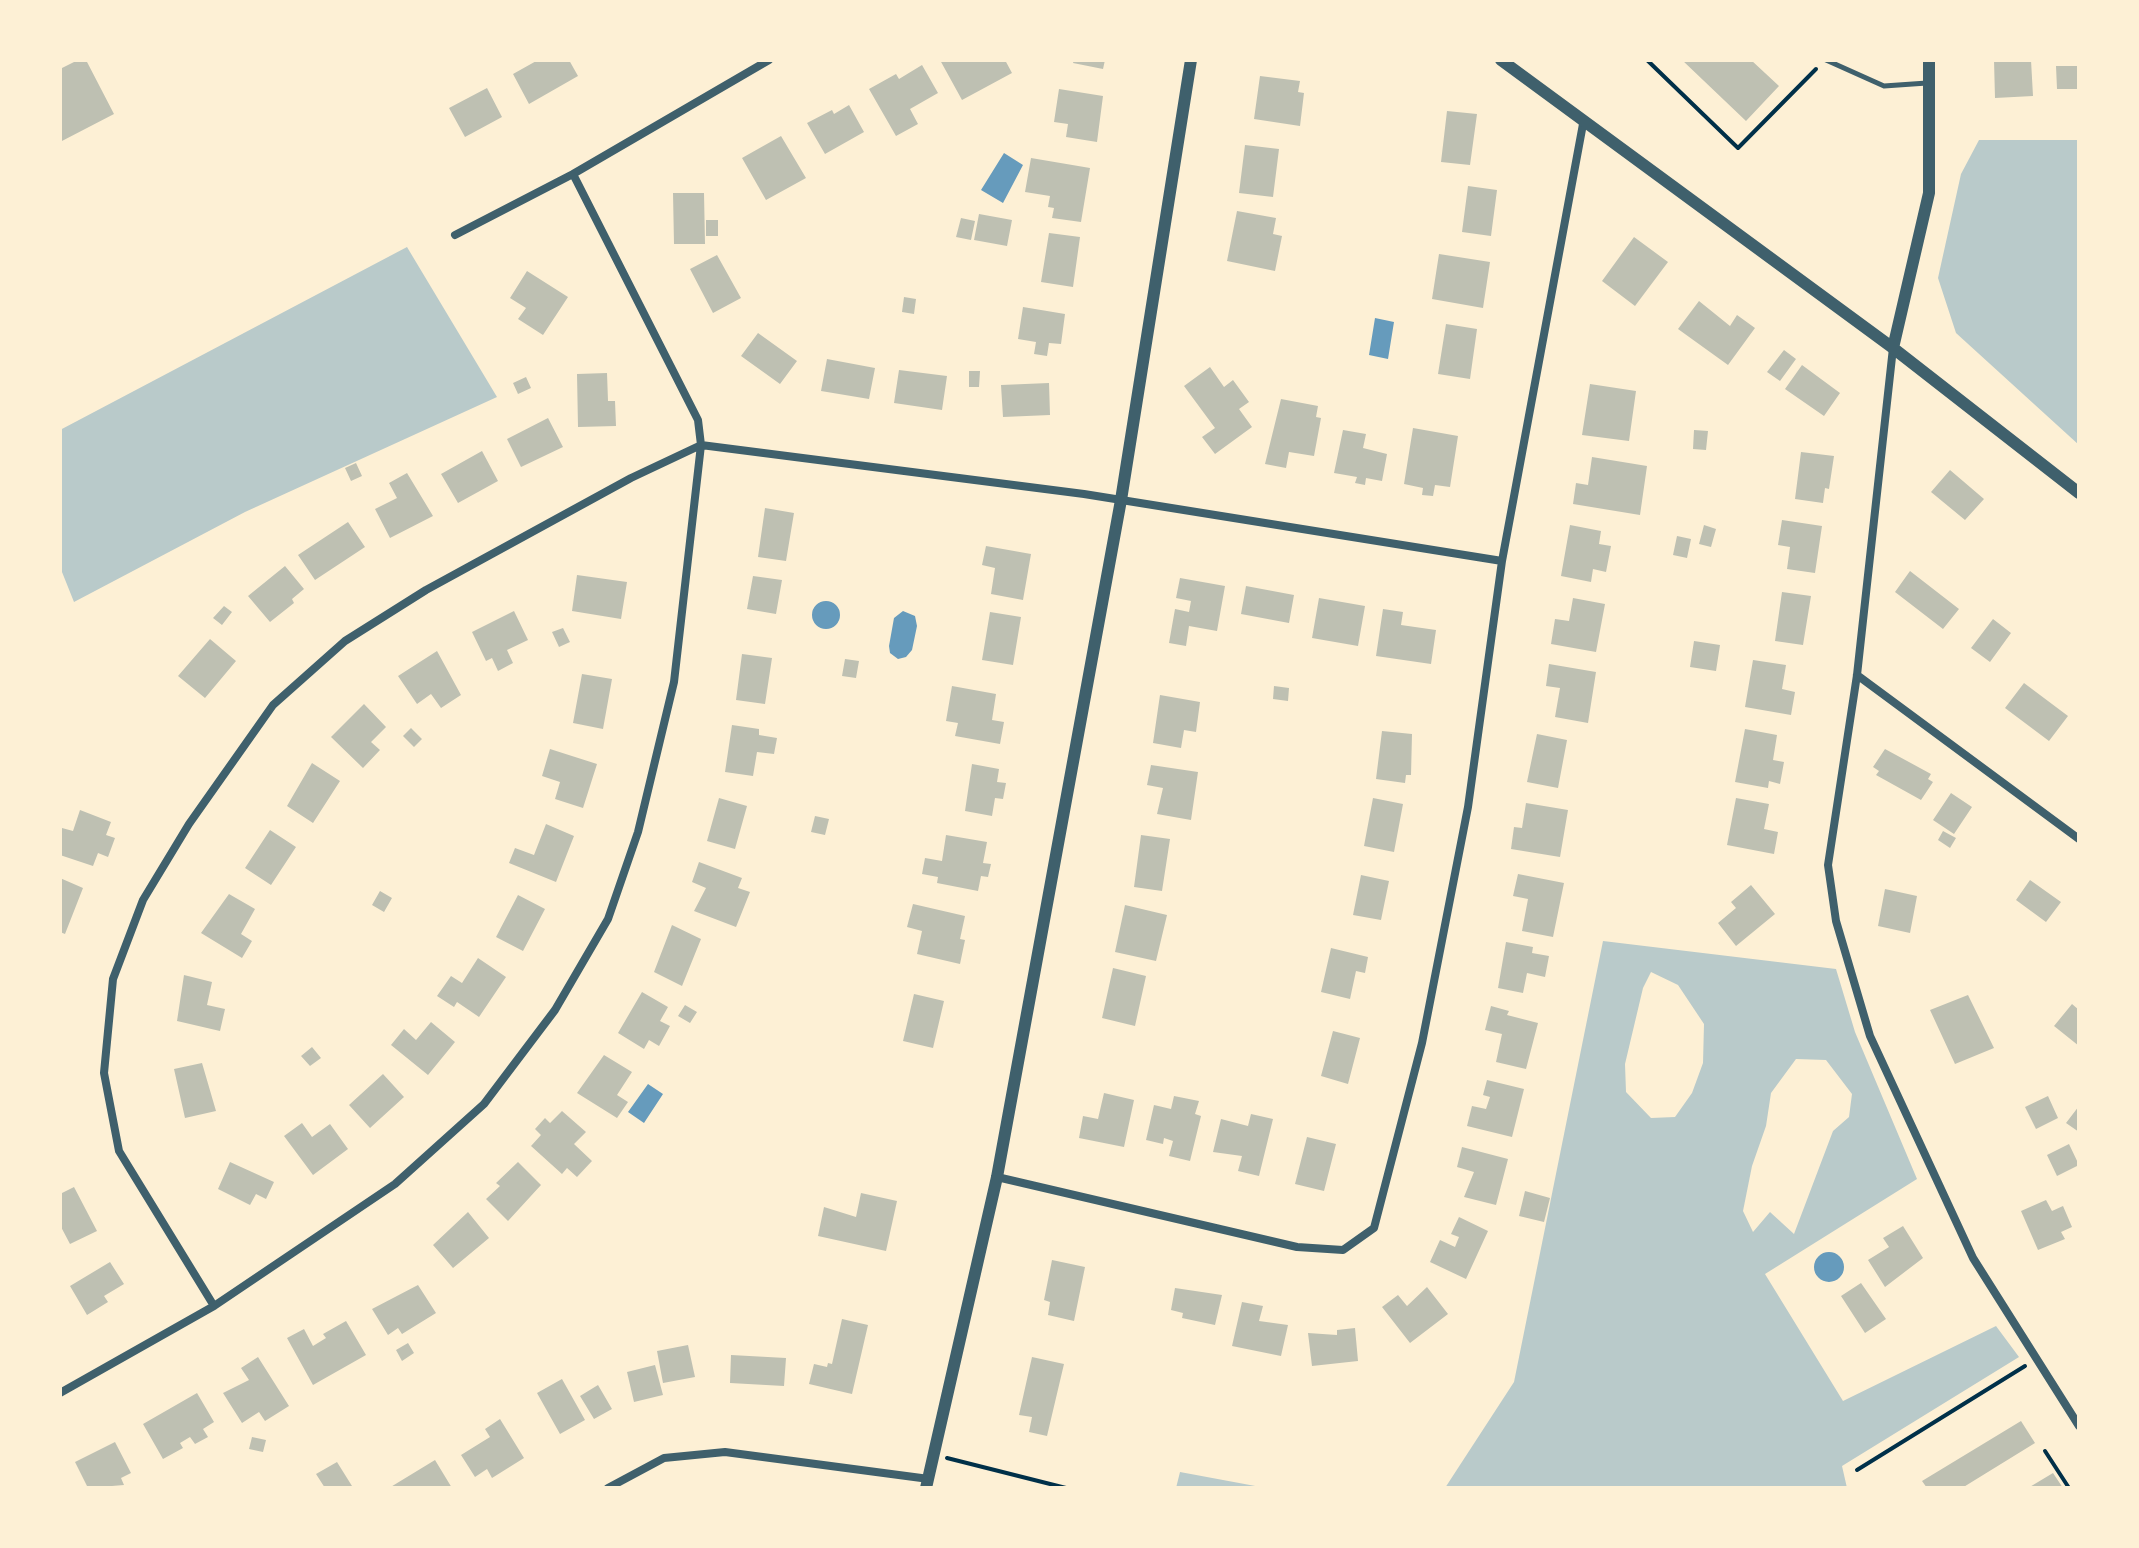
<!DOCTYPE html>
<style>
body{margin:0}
#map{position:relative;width:2139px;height:1548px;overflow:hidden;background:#fdf0d5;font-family:Montserrat,sans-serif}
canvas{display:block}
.frame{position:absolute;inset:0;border:62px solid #fdf0d5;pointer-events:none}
</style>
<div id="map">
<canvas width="2139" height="1548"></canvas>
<div class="frame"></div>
</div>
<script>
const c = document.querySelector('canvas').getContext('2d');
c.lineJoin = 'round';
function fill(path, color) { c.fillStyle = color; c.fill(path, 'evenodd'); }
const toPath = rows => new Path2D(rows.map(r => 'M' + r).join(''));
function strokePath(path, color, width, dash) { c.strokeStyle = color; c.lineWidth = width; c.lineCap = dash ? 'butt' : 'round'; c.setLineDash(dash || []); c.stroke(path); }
fill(toPath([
 [1979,140,2079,140,2079,445,1956,333,1938,278,1961,174],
 [407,247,497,397,245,512,74,602,60,567,60,430],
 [1603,941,1836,969,1855,1032,1917,1179,1765,1274,1843,1401,1996,1326,2019,1357,1842,1466,1847,1488,1445,1488,1514,1382],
 [1651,972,1678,985,1704,1024,1703,1063,1692,1093,1675,1117,1651,1118,1626,1092,1625,1064,1643,988],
 [1796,1059,1826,1060,1852,1094,1849,1117,1833,1131,1794,1234,1770,1212,1753,1232,1743,1211,1752,1166,1766,1126,1771,1093],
 [1180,1472,1266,1488,1176,1488]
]), '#b9caca');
fill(toPath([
 [1004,153,1023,165,1003,203,981,190],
 [1375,318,1394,322,1388,359,1369,355],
 '812 615a14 14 0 1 1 28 0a14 14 0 1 1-28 0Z',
 [903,611,915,616,917,626,912,650,906,657,898,659,890,653,889,646,894,618],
 [648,1084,663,1094,644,1123,628,1112],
 '1814 1267a15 15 0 1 1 30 0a15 15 0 1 1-30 0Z'
]), '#669bbc');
fill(toPath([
 [78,60,86,60,114,114,60,142,60,69],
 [538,60,569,60,578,76,529,104,513,74],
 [940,60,1005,60,1012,73,962,100],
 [1074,60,1105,60,1103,69,1073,63],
 [1682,60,1751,60,1779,86,1746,121],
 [1994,60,2031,60,2033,96,1995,98],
 [922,65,938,93,910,109,918,124,896,136,869,89,896,74,899,79],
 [2056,66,2079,66,2079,89,2057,89],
 [1260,76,1300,81,1298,92,1304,93,1300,126,1254,119],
 [487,88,502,117,465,137,449,108],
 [1059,89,1103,96,1097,142,1066,137,1068,124,1054,122],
 [849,105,864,132,825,154,807,123,832,110,834,114],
 [1447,111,1477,114,1470,165,1441,162],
 [781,136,806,178,766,200,742,158],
 [1245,145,1279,149,1273,197,1239,193],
 [1031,158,1090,168,1081,222,1052,218,1054,208,1048,207,1050,196,1025,192],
 [1468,186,1497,190,1491,236,1462,232],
 [673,193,704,193,705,244,674,244],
 [1237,211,1276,218,1273,234,1282,236,1275,271,1227,261],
 [979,214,1012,220,1007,246,974,240],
 [961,218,975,221,971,240,956,237],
 [706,220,718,220,718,236,706,236],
 [1049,233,1080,237,1073,287,1041,282],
 [1634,237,1668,262,1635,306,1602,281],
 [1439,254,1490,262,1483,308,1432,299],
 [717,255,741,298,713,313,690,269],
 [527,271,568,297,543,335,518,319,526,308,510,298],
 [904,297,916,299,914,314,902,312],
 [1699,301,1730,326,1737,315,1755,328,1728,365,1678,329],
 [1023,307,1065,314,1061,344,1049,343,1047,356,1034,354,1036,342,1018,339],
 [1446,324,1477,329,1470,379,1438,374],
 [758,333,797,361,780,384,741,356],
 [1784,350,1796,359,1780,381,1767,372],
 [827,359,875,368,869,399,821,391],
 [1802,365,1840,393,1824,416,1785,389],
 [1210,367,1224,387,1233,380,1249,402,1239,409,1252,427,1215,454,1202,437,1215,428,1184,386],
 [899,370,947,376,942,410,894,403],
 [969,371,980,371,979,387,969,387],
 [607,373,608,401,615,401,616,426,578,427,577,374],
 [526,377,531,388,518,394,513,383],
 [1049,383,1050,415,1003,417,1001,385],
 [1590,384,1636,391,1629,441,1582,435],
 [1281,399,1318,406,1316,417,1321,418,1314,456,1289,452,1286,468,1265,464],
 [548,418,563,447,521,467,507,439],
 [1413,428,1458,436,1450,487,1435,485,1433,496,1422,495,1423,488,1404,484],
 [1343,430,1366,434,1363,448,1387,454,1382,481,1366,478,1365,485,1355,483,1357,477,1334,473],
 [1694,430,1708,431,1706,450,1693,449],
 [482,451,498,481,458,503,441,474],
 [1801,452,1834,456,1829,489,1825,488,1823,503,1795,499],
 [1592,457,1647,466,1640,515,1573,504,1576,483,1588,485],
 [356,463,362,476,351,481,345,468],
 [1950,470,1984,499,1965,520,1931,492],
 [407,473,433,516,390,538,375,509,397,498,389,483],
 [765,508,794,513,786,561,758,557],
 [1782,520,1822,526,1815,573,1787,569,1790,547,1778,545],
 [348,522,365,547,315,580,298,555],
 [1570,525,1601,531,1599,544,1611,546,1606,572,1593,569,1591,582,1561,576],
 [1704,525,1716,529,1711,547,1699,544],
 [1677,536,1691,539,1687,558,1673,555],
 [986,546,1031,554,1023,600,991,594,995,568,982,565],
 [285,566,304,589,292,599,294,603,270,622,248,596],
 [1910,571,1959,609,1943,629,1895,592],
 [577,575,627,582,621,619,572,611],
 [753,576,782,580,776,614,747,609],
 [1180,578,1225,586,1217,631,1189,626,1186,646,1169,643,1175,609,1189,612,1191,601,1176,598],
 [1246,586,1294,595,1289,623,1241,614],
 [1782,592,1811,596,1803,645,1775,641],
 [1319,598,1365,606,1358,646,1312,638],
 [1573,598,1605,604,1596,652,1551,644,1555,619,1569,621],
 [224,606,232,612,222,625,213,618],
 [1383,609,1403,612,1401,625,1436,630,1431,664,1376,656],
 [514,611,528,640,507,650,513,663,498,671,492,658,486,661,472,632],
 [990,612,1021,617,1013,665,982,660],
 [1993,619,2011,633,1990,662,1971,648],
 [563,628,570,642,559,647,552,632],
 [210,639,236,661,205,698,178,676],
 [1694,641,1720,645,1716,671,1690,667],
 [437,651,461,695,441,708,431,694,417,704,398,676],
 [742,654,772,658,765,704,736,700],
 [845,659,859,661,856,678,842,676],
 [1753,660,1786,665,1782,689,1795,692,1791,715,1745,707],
 [1549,664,1596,672,1588,723,1555,717,1560,688,1546,686],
 [582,674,612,679,603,729,573,723],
 [2024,683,2068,716,2049,741,2005,708],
 [952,686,996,694,992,720,1004,722,1000,744,955,736,958,723,946,721],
 [1274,686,1289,688,1288,701,1273,699],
 [1160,695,1200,702,1196,732,1184,730,1181,748,1153,743],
 [364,704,386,727,371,742,380,750,363,768,331,737],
 [732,725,759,729,759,735,777,738,774,754,757,752,753,776,725,772],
 [411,728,422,739,414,747,403,736],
 [1745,729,1777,735,1773,760,1784,762,1780,784,1769,781,1768,788,1735,782],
 [1382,731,1412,734,1411,775,1406,775,1405,783,1376,779],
 [1537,734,1567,740,1558,788,1527,782],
 [550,749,597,764,583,808,555,799,560,782,542,776],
 [1885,749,1931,774,1928,779,1933,782,1921,800,1876,775,1879,771,1873,767],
 [312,763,340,781,313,823,287,806],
 [972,764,999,769,997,782,1006,783,1003,799,995,798,992,816,965,811],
 [1151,765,1198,772,1191,820,1157,814,1163,788,1147,785],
 [1951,793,1972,807,1954,834,1933,820],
 [719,798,747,806,735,849,707,841],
 [1373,798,1403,804,1394,852,1364,846],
 [1736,798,1769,804,1764,829,1778,832,1774,854,1727,845],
 [1526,803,1568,810,1560,857,1511,849,1514,827,1522,828],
 [80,810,111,822,106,835,115,838,108,857,98,853,93,866,60,855,62,828,73,831],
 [815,816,829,819,825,835,811,832],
 [546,824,574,836,556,882,509,863,515,848,534,855],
 [270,830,296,847,271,885,245,868],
 [1943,831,1956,838,1950,848,1938,840],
 [946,835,987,842,983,863,991,864,988,877,981,876,978,891,937,883,938,877,922,874,925,858,942,861],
 [1141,835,1170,839,1162,891,1134,887],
 [699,862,742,878,738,888,750,892,736,927,694,911,706,888,692,882],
 [1518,874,1564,883,1553,937,1522,931,1528,899,1513,896],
 [1361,875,1389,881,1381,920,1353,915],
 [60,878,83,888,65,934,60,932],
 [2030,880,2061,902,2046,922,2016,900],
 [1751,885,1775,914,1736,946,1718,923,1736,908,1731,902],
 [1885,889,1917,896,1910,933,1878,926],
 [380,891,392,898,384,912,372,905],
 [229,894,255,909,241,934,252,941,242,958,201,933],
 [518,895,545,909,523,951,496,937],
 [913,904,965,916,960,939,965,940,960,964,917,954,922,931,907,927],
 [1125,905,1167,915,1156,961,1115,952],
 [672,925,701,939,682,986,654,972],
 [1506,942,1533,947,1532,953,1549,956,1545,977,1527,973,1523,993,1498,988],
 [1331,948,1368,957,1365,973,1356,971,1350,999,1321,992],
 [478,958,506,977,479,1017,457,1002,454,1007,437,996,451,976,462,983],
 [1113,968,1146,976,1135,1026,1102,1018],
 [184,975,212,982,207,1005,225,1009,220,1031,177,1021],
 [642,992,668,1007,660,1021,670,1026,659,1046,649,1040,644,1049,618,1033],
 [914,994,944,1001,933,1048,903,1041],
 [1968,995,1994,1048,1955,1064,1930,1010],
 [2072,1004,2079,1010,2079,1046,2054,1026],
 [685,1005,697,1012,690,1023,678,1016],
 [1491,1006,1509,1011,1507,1015,1538,1023,1526,1069,1496,1062,1502,1034,1485,1030],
 [431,1022,455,1042,428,1075,391,1045,404,1029,416,1040],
 [1333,1031,1360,1038,1348,1084,1321,1076],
 [312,1047,321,1058,310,1066,301,1056],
 [604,1055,632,1072,617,1095,628,1102,617,1118,577,1093],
 [202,1063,216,1111,185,1118,174,1069],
 [383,1074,404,1097,370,1128,349,1105],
 [1487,1080,1524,1089,1512,1137,1467,1126,1472,1106,1486,1109,1490,1097,1483,1095],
 [1104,1093,1134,1100,1124,1147,1079,1138,1083,1116,1098,1119],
 [1174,1096,1199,1101,1195,1114,1201,1116,1190,1161,1169,1156,1173,1141,1164,1138,1163,1144,1146,1140,1154,1105,1171,1109],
 [2048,1096,2058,1118,2036,1129,2025,1107],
 [2079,1106,2079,1132,2066,1123],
 [562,1111,586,1132,574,1144,592,1161,577,1177,567,1168,562,1174,531,1146,541,1135,535,1129,545,1118,550,1123],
 [1251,1114,1273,1119,1259,1176,1238,1171,1242,1156,1213,1152,1221,1119,1248,1126],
 [302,1123,312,1137,330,1124,348,1149,313,1175,284,1136],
 [1307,1137,1336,1144,1324,1191,1295,1184],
 [2069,1144,2079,1165,2057,1176,2047,1155],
 [1462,1147,1508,1159,1496,1205,1464,1197,1474,1172,1457,1167],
 [230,1162,274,1182,266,1199,256,1194,250,1205,218,1189],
 [518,1162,541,1185,508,1221,486,1199,500,1186,496,1183],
 [74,1187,97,1231,70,1244,60,1225,60,1194],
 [1525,1191,1550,1198,1544,1222,1519,1216],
 [861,1193,897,1201,886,1251,818,1236,824,1207,856,1217],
 [2046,1200,2052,1211,2063,1206,2072,1227,2061,1232,2065,1239,2038,1250,2021,1211],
 [468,1212,489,1238,453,1268,433,1245],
 [1459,1217,1488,1231,1466,1279,1430,1262,1440,1240,1455,1247,1459,1237,1451,1234],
 [1903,1226,1923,1258,1885,1287,1868,1260,1889,1247,1883,1238],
 [1052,1260,1085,1267,1074,1321,1048,1315,1050,1302,1044,1300],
 [110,1262,124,1284,104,1296,108,1302,87,1315,70,1286],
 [1861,1283,1886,1319,1865,1333,1841,1296],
 [418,1285,436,1313,402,1334,398,1328,388,1335,372,1309],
 [1427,1287,1448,1314,1410,1343,1382,1307,1398,1295,1407,1306],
 [1175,1288,1222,1295,1215,1325,1182,1318,1183,1313,1171,1310],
 [1242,1302,1263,1306,1259,1321,1288,1325,1281,1356,1232,1346],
 [842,1319,868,1325,852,1394,809,1384,814,1364,827,1367,828,1363,832,1364],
 [346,1321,366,1355,313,1385,287,1338,304,1329,313,1346,326,1338,323,1334],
 [1355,1328,1358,1361,1312,1366,1308,1333,1337,1335,1337,1330],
 [408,1343,414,1353,402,1361,396,1350],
 [688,1345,695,1377,663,1383,657,1351],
 [731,1355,786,1358,784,1386,730,1383],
 [258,1357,289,1406,265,1421,259,1412,242,1423,223,1393,249,1380,241,1368],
 [1032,1357,1064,1364,1047,1436,1029,1432,1032,1417,1019,1415],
 [655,1365,663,1395,634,1402,627,1372],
 [562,1379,585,1420,560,1434,537,1393],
 [598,1385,612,1409,594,1419,580,1396],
 [197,1393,214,1422,203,1429,208,1437,195,1444,190,1437,180,1443,183,1448,163,1459,143,1424],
 [500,1419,524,1458,492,1478,487,1469,475,1477,461,1455,490,1437,485,1429],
 [2021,1421,2035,1443,1962,1488,1927,1488,1922,1481],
 [252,1437,266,1440,263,1452,249,1449],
 [115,1442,131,1473,121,1478,124,1485,88,1488,75,1462],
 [435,1460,452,1488,389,1488],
 [337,1462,352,1486,325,1488,316,1474],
 [2053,1473,2063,1488,2028,1488]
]), '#bec0b2');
strokePath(toPath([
 [1647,60,1738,148,1816,69],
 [2045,1451,2069,1488],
 [947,1458,1066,1488],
 [1857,1470,2025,1366]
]), '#003049', 4);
strokePath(toPath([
 [1826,60,1884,86,1927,83]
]), '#3f606c', 5);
strokePath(toPath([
 [455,235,573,174,769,60],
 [1893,348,1857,675,1828,865,1836,921,1870,1036,1973,1258,2079,1426],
 [1857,675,2079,839],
 [997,1177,1297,1247,1343,1250,1374,1228,1422,1043,1468,807,1502,561,1583,124],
 [214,1306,119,1151,104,1073,113,979,143,900,189,824,273,705,345,641,426,590,631,478,701,445,1084,494,1502,561],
 [60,1393,214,1306,395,1184,484,1104,555,1010,608,919,638,832,674,682,701,445,698,420,573,174],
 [608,1488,664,1458,725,1452,929,1479]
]), '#3f606c', 8);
strokePath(toPath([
 [1501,60,1893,348,2079,493],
 [1893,348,1929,193,1929,60],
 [926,1488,997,1177,1121,500,1191,60]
]), '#3f606c', 12);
</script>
